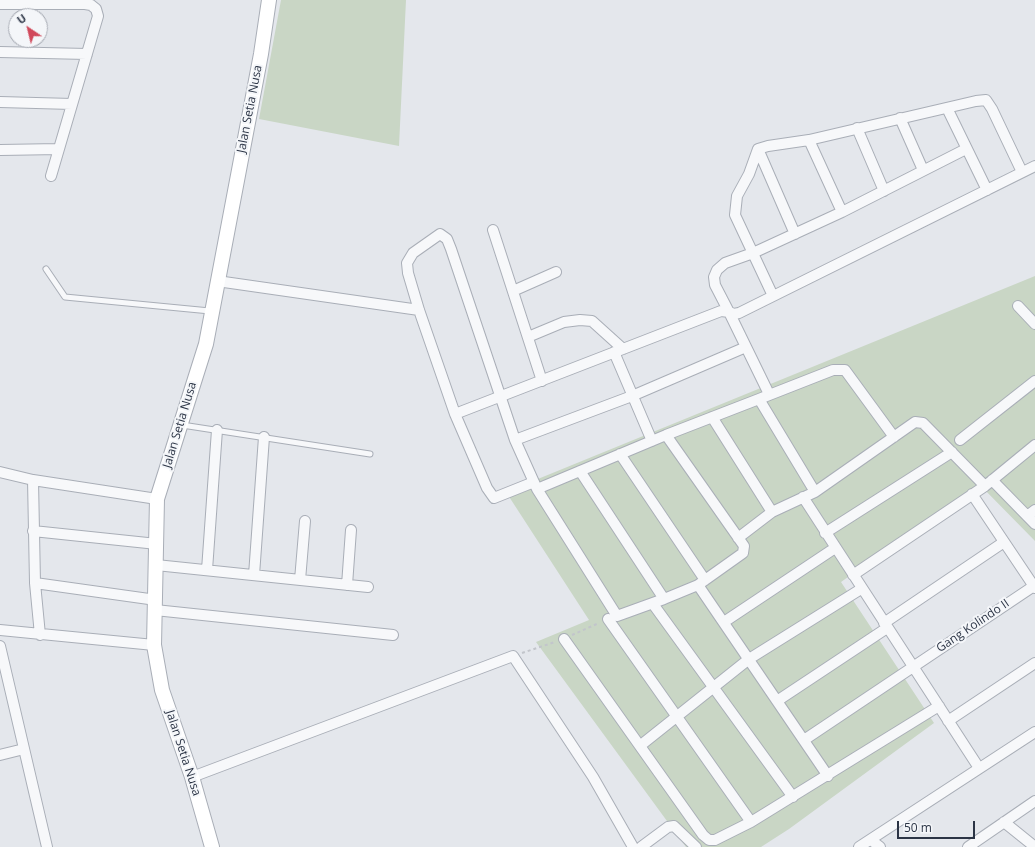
<!DOCTYPE html>
<style>
body{margin:0}
#map{position:relative;width:1035px;height:847px;overflow:hidden;background:#e4e7ec;font-family:"Open Sans",sans-serif}
canvas{display:block}
.north{position:absolute;left:8px;top:8px;width:40px;height:40px;box-sizing:border-box;background:#f4f6f9;border:1px solid #a4a8b1;border-radius:50%;rotate:325deg;font-size:11px;font-weight:700;line-height:16px;text-align:center;color:#2b3445}
.north::after{content:'';display:block;margin:auto;width:14px;height:18px;background:#d1495b;clip-path:polygon(50% 0,100% 100%,50% 72%,0 100%)}
.scale{position:absolute;left:897px;top:821px;width:78px;height:18px;box-sizing:border-box;border:2px solid #2b3445;border-top:0;padding-left:5px;font-size:12px;line-height:14px;white-space:nowrap;color:#2b3445;-webkit-text-stroke:3px #f4f6f9;paint-order:stroke}
</style>
<div id="map">
<canvas width="1035" height="847"></canvas>
<div class="north">U</div>
<div class="scale">50 m</div>
</div>
<script>
const c = document.querySelector('canvas').getContext('2d');
c.lineJoin = 'round';
function fill(path, color) { c.fillStyle = color; c.fill(path, 'evenodd'); }
const toPath = rows => new Path2D(rows.map(r => 'M' + r).join(''));
function strokePath(path, color, width, dash) { c.strokeStyle = color; c.lineWidth = width; c.lineCap = dash ? 'butt' : 'round'; c.setLineDash(dash || []); c.stroke(path); }
function drawText(font, color, halo, rows, align = 'center') {
  c.font = font + ' "Open Sans",sans-serif'; c.lineWidth = 4; c.setLineDash([]); c.textBaseline = 'middle'; c.strokeStyle = halo; c.fillStyle = color; for (const [text, x, y, turn = 0] of rows) {
    c.save(); c.translate(x, y); c.rotate((+turn || 0) * Math.PI / 180); c.textAlign = isNaN(turn) ? turn : align; if (halo) c.strokeText(text, 0, 0); c.fillText(text, 0, 0); c.restore();
  }
}
fill(toPath([
 [281,0,406,0,399,146,259,119],
 [1035,276,1035,541,979,484,841,582,934,723,789,829,761,847,686,847,536,642,589,620,506,492]
]), '#c9d6c5');
const lane = toPath([
 [46,269,65,297,210,311],
 [182,425,370,454]
]);
const street = toPath([
 [0,4,85,4,91,5,96,9,98,16,51,176],
 [0,52,87,54],
 [0,102,72,104],
 [947,108,987,190],
 [900,118,923,170],
 [857,128,884,191],
 [809,140,842,212],
 [758,149,795,234],
 [966,149,842,212,753,253,725,263,717,270,714,277,715,285,729,312,734,314,739,313,1035,166],
 [0,150,59,149],
 [493,230,542,381],
 [217,281,419,310],
 [513,291,556,272],
 [773,296,735,215,737,196,749,174,758,149,768,146,809,140,976,101,986,100,992,109,1022,172],
 [1018,306,1035,324],
 [528,337,564,322,580,320,592,321,623,349],
 [614,352,652,441],
 [455,414,721,311,729,312,769,394],
 [712,417,772,512],
 [515,440,632,396,746,347],
 [960,440,1035,381],
 [620,454,705,580],
 [580,471,664,599],
 [0,472,33,480,157,499],
 [33,480,35,583,40,635],
 [992,480,1035,524],
 [534,482,494,498,487,488,455,414,419,310,408,273,407,263,413,253,440,234,447,239,451,249,515,440,537,489,666,435,759,399],
 [537,489,617,616,664,599,698,585,743,553,744,546,666,435],
 [815,492,759,399,833,370,845,370,894,437],
 [972,494,1035,588],
 [803,497,979,768],
 [1027,516,1035,510],
 [33,531,157,544],
 [825,533,952,452],
 [738,538,772,512,815,492,915,422,923,423,985,486],
 [156,565,368,587],
 [207,570,217,430],
 [254,575,264,437],
 [853,575,985,486,1035,445],
 [300,580,305,521],
 [35,583,156,600],
 [347,585,351,530],
 [698,585,828,776],
 [653,604,793,797],
 [155,610,393,635],
 [608,619,751,822],
 [724,622,835,548],
 [884,623,1004,542],
 [0,630,154,645],
 [564,639,703,835,709,840,715,840,751,822,939,706],
 [0,646,47,847],
 [777,701,887,628],
 [948,721,1035,663],
 [804,740,1034,586],
 [641,745,749,659,861,589],
 [0,755,24,749],
 [192,777,513,656,593,777,633,847],
 [1004,822,1035,847],
 [871,840,880,847],
 [641,847,668,827,674,826,696,847],
 [859,847,1035,732],
 [968,847,1035,801]
]);
const secondary = toPath([
 [212,847,192,777,162,690,154,645,157,499,206,344,261,54,269,0]
]);
strokePath(lane, '#a9aeb7', 7);
strokePath(street, '#a9aeb7', 12);
strokePath(secondary, '#a9aeb7', 16);
strokePath(toPath([
 [572,635,599,623],
 [522,653,555,642]
]), '#c2c5cb', 2, [3, 3]);
strokePath(lane, '#f7f8fa', 5);
strokePath(street, '#f7f8fa', 10);
strokePath(secondary, '#fff', 14);
drawText('12px', '#2b3445', '#f4f6f9', [
 ["Jalan Setia Nusa",250,109,-79],
 ["Jalan Setia Nusa",180,425,-73],
 ["Gang Kolindo II",973,626,-34],
 ["Jalan Setia Nusa",183,753,72]
]);
</script>
